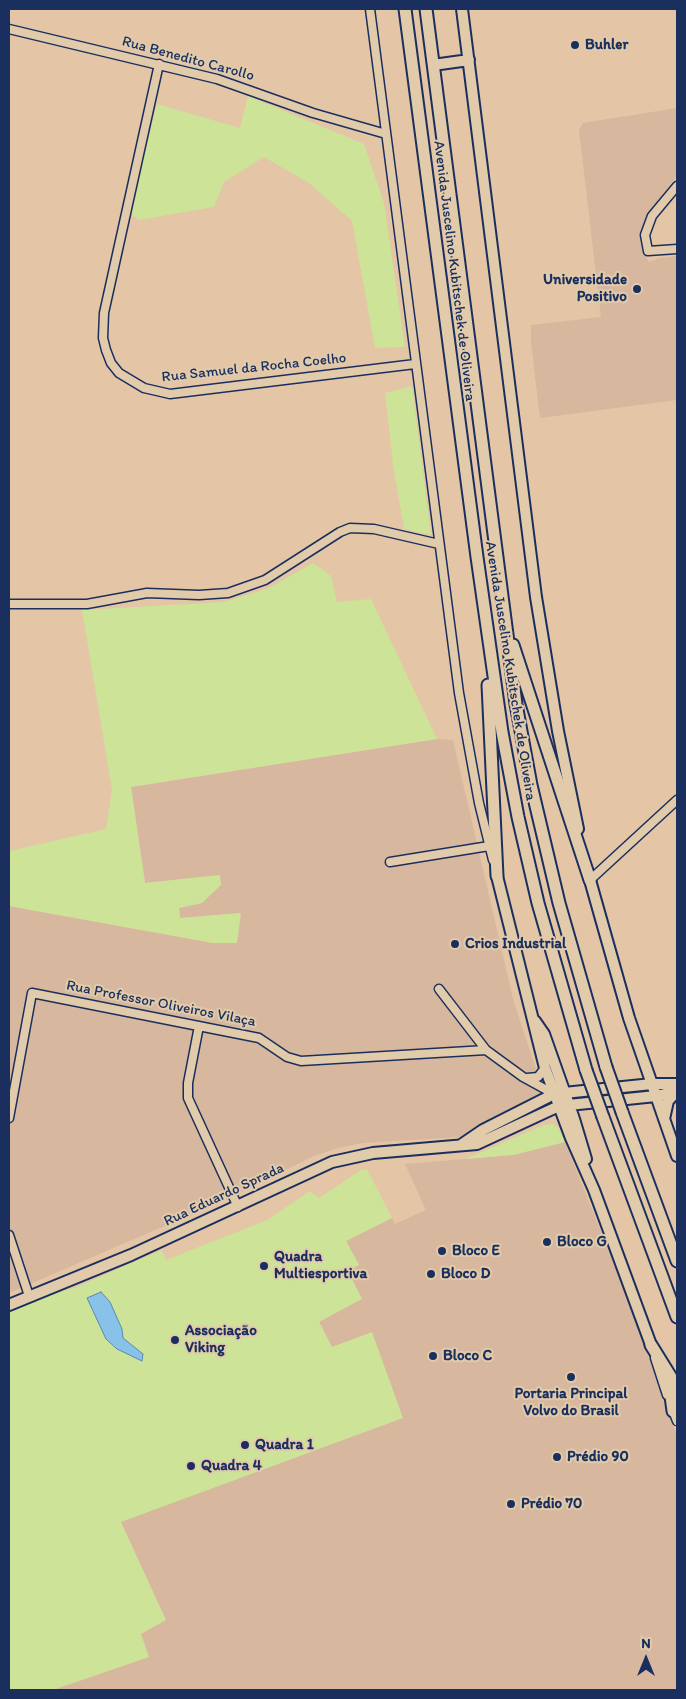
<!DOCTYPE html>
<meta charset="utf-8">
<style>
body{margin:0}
#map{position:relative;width:686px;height:1699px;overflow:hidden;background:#e4c5a6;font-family:Itim,sans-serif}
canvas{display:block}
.frame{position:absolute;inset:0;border:10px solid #1b2f5e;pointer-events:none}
.north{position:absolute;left:621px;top:1634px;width:50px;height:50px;-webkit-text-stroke:4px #e1cbaa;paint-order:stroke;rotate:0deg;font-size:14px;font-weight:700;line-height:20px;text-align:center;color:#1b2f5e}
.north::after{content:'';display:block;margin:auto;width:18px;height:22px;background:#1b2f5e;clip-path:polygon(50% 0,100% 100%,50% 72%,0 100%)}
</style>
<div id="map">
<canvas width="686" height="1699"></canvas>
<div class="frame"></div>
<div class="north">N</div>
</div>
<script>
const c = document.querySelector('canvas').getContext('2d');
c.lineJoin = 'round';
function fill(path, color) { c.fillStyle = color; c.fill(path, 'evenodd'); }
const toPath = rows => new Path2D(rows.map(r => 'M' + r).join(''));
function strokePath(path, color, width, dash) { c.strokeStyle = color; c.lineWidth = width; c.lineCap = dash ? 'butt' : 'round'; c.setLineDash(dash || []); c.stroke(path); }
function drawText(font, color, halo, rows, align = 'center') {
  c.font = font + ' Itim,sans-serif'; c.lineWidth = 4; c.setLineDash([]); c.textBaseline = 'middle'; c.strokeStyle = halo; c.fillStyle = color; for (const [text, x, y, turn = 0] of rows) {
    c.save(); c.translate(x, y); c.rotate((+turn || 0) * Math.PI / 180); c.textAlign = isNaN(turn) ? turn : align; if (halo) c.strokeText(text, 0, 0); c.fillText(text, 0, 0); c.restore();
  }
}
fill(toPath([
 [677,108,677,175,648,218,643,239,645,255,649,262,660,258,677,256,677,400,540,418,531,342,531,325,601,317,579,130,583,123],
 [437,739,453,740,513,999,543,1091,460,1137,363,1143,338,1148,314,1156,227,1199,9,1293,9,906,213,943,241,913,180,918,179,908,202,903,220,875,145,883,131,787],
 [565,1142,623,1287,677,1435,677,1690,9,1690,9,1565,332,1347,319,1321,348,1271,359,1265,346,1241,392,1218,395,1224,426,1210,405,1164,513,1155]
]), '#d8b79f');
fill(toPath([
 [248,96,364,144,384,203,405,347,375,348,352,221,309,183,264,157,224,182,214,207,139,220,130,213,157,104,240,128],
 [412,386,431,535,404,529,393,465,385,393],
 [313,563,331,576,337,602,371,599,437,739,131,787,145,883,220,875,221,885,202,903,179,908,180,918,241,913,237,943,213,943,9,906,9,851,106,829,112,790,82,610,224,602,269,588],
 [552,1124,559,1128,565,1142,513,1155,465,1159,544,1125],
 [367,1169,392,1218,346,1241,359,1265,348,1271,362,1299,319,1322,332,1347,372,1332,403,1418,121,1522,166,1620,141,1634,149,1657,53,1690,9,1690,9,1311,33,1300,77,1287,161,1250,166,1260,267,1220,310,1191,319,1198,361,1170]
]), '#cce398');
const water = toPath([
 [101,1292,110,1302,122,1329,123,1338,143,1354,142,1361,117,1349,106,1339,87,1298,101,1292]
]);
fill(water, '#89c2e8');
strokePath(water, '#5d87b1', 1);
const minor = toPath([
 [370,9,459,693,479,803,493,860],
 [9,29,217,79,313,113,386,134],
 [159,64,104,313,103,338,106,350,111,363,119,373,144,388,170,394,415,364],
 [677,186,652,216,645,235,648,251,677,249],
 [9,604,87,604,147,593,199,595,228,593,265,580,340,532,350,528,374,529,439,544],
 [390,862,489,846],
 [590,880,677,800],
 [439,989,486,1050,523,1077,554,1094],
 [199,1026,188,1083,188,1098,238,1207],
 [527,1078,538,1077,545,1068],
 [9,1118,32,993,259,1038,287,1057,301,1061,486,1050],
 [9,1235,29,1296],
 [655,1358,667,1395],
 [672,1408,677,1421]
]);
const major = toPath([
 [462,9,536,597,558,731,578,829],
 [433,65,469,60],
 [588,873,629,1018,677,1156],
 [497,876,545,1068,571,1138,594,1190,651,1345],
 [535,1021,544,1034,574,1119,586,1159],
 [664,1119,668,1101,677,1091],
 [461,1145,483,1130,554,1094,652,1084,677,1084],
 [9,1305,131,1255,332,1162,373,1153,477,1144,559,1106,656,1096,677,1091]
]);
const highway = toPath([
 [405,9,477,557,502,732,518,817,538,903,586,1070],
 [426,9,516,704,531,785,559,903,606,1067],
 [513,645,590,880],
 [488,685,497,876],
 [622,1112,677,1261],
 [603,1117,677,1317],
 [651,1345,677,1387],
 [671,1377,670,1389,673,1411]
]);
strokePath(minor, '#1b2f5e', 11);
strokePath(major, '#1b2f5e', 14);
strokePath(highway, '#1b2f5e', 15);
strokePath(minor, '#e1cbaa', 8);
strokePath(major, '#e1cbaa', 10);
strokePath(highway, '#e1cbaa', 11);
const highwayBridge = toPath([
 [606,1067,622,1112],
 [586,1070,603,1117]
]);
strokePath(highwayBridge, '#1b2f5e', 15, []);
strokePath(highwayBridge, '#e1cbaa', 11);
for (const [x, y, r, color] of [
 [575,45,5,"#1b2f5e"],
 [637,289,5,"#1b2f5e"],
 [455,944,5,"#1b2f5e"],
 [547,1242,5,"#1b2f5e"],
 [442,1251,5,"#1b2f5e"],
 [264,1266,5,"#1b2f5e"],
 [431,1274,5,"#1b2f5e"],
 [175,1340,5,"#1b2f5e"],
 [433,1356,5,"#1b2f5e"],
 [571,1377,5,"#1b2f5e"],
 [245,1445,5,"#1b2f5e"],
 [557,1457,5,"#1b2f5e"],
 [191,1466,5,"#1b2f5e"],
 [511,1504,5,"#1b2f5e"]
]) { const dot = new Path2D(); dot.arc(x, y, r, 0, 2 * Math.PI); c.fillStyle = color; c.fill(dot); strokePath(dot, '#e1cbaa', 2); }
drawText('bold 15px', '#1b2f5e', '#e1cbaa', [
 ["Buhler",585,45],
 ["Universidade",627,280,"right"],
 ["Positivo",627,297,"right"],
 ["Crios Industrial",465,944],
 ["Bloco G",557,1242],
 ["Bloco E",452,1251],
 ["Quadra",274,1257],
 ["Multiesportiva",274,1274],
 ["Bloco D",441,1274],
 ["Associação",185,1331],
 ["Viking",185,1348],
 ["Bloco C",443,1356],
 ["Portaria Principal",571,1394,"center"],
 ["Volvo do Brasil",571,1411,"center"],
 ["Quadra 1",255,1445],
 ["Prédio 90",567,1457],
 ["Quadra 4",201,1466],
 ["Prédio 70",521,1504]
], 'left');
drawText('15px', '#1b2f5e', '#e1cbaa', [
 ["Rua Benedito Carollo",188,59,15],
 ["Avenida Juscelino Kubitschek de Oliveira",454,271,83],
 ["Rua Samuel da Rocha Coelho",254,368,-6],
 ["Avenida Juscelino Kubitschek de Oliveira",510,671,81],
 ["Rua Professor Oliveiros Vilaça",161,1004,11],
 ["Rua Eduardo Sprada",224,1195,-25]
]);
</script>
